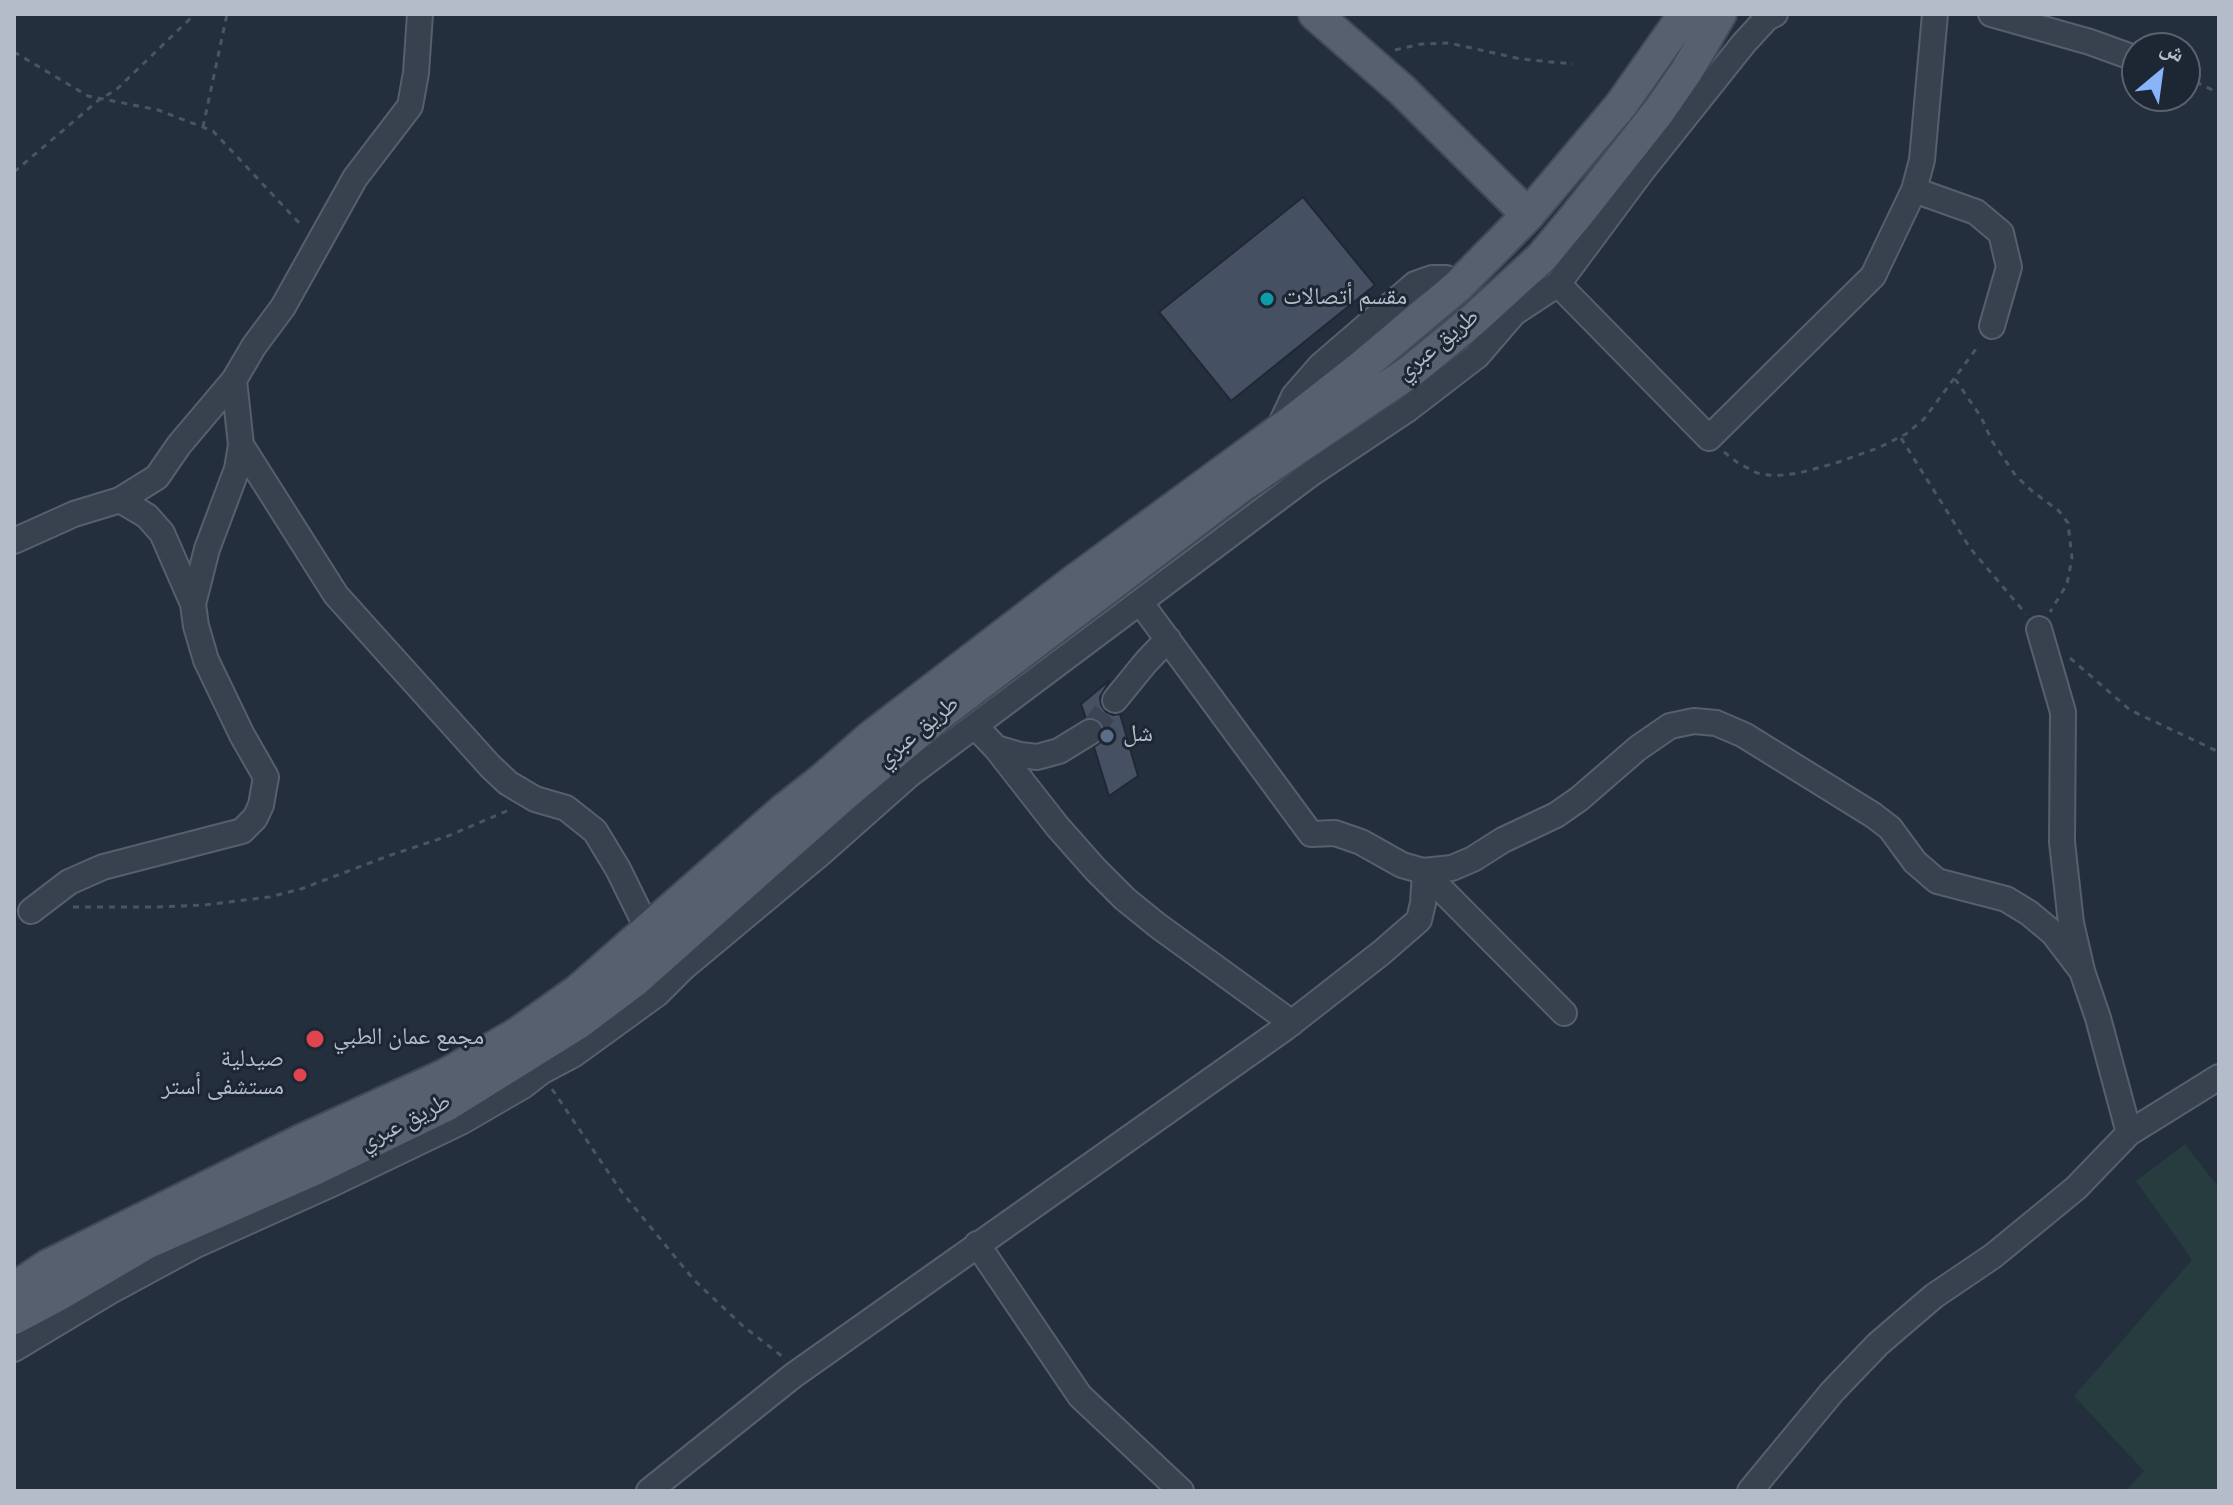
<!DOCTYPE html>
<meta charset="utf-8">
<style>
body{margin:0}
#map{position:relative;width:2233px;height:1505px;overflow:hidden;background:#242f3e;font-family:Overpass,"Noto Naskh Arabic",sans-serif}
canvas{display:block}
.frame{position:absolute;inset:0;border:16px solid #b4bcc9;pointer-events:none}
.north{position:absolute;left:2121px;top:32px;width:80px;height:80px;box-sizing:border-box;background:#1d2633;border:2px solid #59626f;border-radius:50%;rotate:29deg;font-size:22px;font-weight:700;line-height:32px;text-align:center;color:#b4bcc9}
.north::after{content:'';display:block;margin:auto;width:28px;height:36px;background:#8ab4f8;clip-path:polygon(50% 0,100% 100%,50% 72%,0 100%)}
</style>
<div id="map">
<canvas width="2233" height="1505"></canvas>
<div class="frame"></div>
<div class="north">ش</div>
</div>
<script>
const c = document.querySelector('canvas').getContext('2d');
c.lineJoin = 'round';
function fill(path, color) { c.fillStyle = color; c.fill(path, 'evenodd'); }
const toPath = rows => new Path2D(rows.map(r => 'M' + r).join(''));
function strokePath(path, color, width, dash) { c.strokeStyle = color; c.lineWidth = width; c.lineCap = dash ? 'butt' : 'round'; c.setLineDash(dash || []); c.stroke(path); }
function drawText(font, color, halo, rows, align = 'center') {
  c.font = font + ' Overpass,"Noto Naskh Arabic",sans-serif'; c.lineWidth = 6; c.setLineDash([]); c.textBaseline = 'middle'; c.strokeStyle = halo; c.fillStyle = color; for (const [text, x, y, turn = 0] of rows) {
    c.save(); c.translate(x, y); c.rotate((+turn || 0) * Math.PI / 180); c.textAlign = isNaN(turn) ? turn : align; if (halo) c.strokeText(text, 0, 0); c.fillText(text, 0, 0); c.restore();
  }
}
fill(toPath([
 [2185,1144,2219,1188,2219,1491,2125,1491,2144,1471,2074,1396,2192,1260,2136,1181]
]), '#263c3f');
const building = toPath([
 [1303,197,1375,285,1231,401,1159,312,1303,197],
 [1110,680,1100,697,1101,705,1106,712,1113,715,1120,714,1138,776,1109,796,1094,747,1103,740,1105,731,1102,724,1098,719,1086,718,1081,704,1110,680]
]);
fill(building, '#455162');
strokePath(building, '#1f2835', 2);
strokePath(toPath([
 [1090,732,1115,700]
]), '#3a4453', 24, [24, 12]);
const minor = toPath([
 [1991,14,2090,42,2137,59],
 [1914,190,1976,212,2001,233,2009,267,1992,326],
 [1558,284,1709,438,1873,276,1914,190,1922,160,1935,14],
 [1278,430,1294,396,1321,365,1415,284,1432,278,1446,278,1458,286],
 [241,445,336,595,490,766,508,783,535,799,566,808,595,831,618,869,648,930],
 [120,500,147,516,162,533,193,604],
 [14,541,74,514,120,500,157,477,179,445,234,380,254,346,283,307,355,178,410,106,416,73,420,14],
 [1140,602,1311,834,1335,833,1361,842,1402,865,1423,871,1452,868,1473,859,1503,840,1556,815,1579,799,1638,748,1670,726,1694,721,1716,723,1744,735,1873,815,1890,828,1915,862,1937,881,2006,899,2029,913,2053,933,2082,971],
 [1115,700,1146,662,1168,639],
 [976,727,996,748,1057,826,1095,869,1125,899,1157,925,1292,1023],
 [996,748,1020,755,1037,757,1059,751,1090,732],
 [1423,871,1564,1013],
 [31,911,69,882,103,867,242,831,255,818,261,805,266,777,242,735,206,660,196,626,193,604,207,549,237,469,241,445,234,380],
 [2129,1133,2219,1077],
 [977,1244,1080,1396,1181,1491],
 [14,1349,109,1292,196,1245,336,1182,461,1122,523,1086,541,1072,573,1055,657,994,683,968,821,853,909,775,1312,473,1408,409,1477,356,1514,313,1558,284,1642,171,1744,43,1767,18,1775,14],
 [649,1491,794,1375,1285,1028,1381,953,1419,920,1423,903,1425,872],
 [1750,1491,1832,1392,1878,1344,1934,1296,1993,1256,2076,1188,2129,1133,2098,1018,2082,971,2071,923,2062,842,2063,712,2039,629]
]);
const major = toPath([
 [1315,14,1402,90,1528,215],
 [14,1289,48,1266,301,1141,446,1075,516,1035,578,991,784,810,821,781,870,738,1072,583,1290,423,1365,364,1458,286,1528,215,1621,105,1685,14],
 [14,1318,61,1293,148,1242,314,1169,448,1104,578,1023,634,981,840,798,941,713,1241,486,1411,371,1473,320,1542,257,1577,215,1659,111,1686,72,1720,14]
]);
strokePath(minor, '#565f6c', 28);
strokePath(major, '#414a57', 36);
strokePath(toPath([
 [1395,50,1421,44,1449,43,1521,59,1573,64],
 [14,52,88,96,158,110,213,131,303,227],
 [2185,77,2219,93],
 [203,127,227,14],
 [14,172,100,99,116,90,195,14],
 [1955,379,1981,417,1992,441,2016,476,2032,491,2059,511,2068,523,2072,558,2067,584,2050,612],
 [1901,438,1970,548,2026,614],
 [1724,452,1738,463,1757,473,1774,476,1799,473,1836,463,1878,448,1906,434,1924,419,1979,345],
 [2070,658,2130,710,2219,752],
 [73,907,154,907,204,905,269,897,301,889,388,856,448,836,509,810],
 [552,1089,621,1191,694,1280,743,1326,783,1357]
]), '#44595c', 3, [6, 6]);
strokePath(minor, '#38414e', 24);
strokePath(major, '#56606e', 32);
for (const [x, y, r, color] of [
 [1267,299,8,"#0f9aa8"],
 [1107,736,8,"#5c6f8a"],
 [315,1039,10,"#e0444e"],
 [300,1075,8,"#e0444e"]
]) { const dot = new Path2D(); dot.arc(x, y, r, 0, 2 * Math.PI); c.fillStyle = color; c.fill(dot); strokePath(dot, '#1d2633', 3); }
drawText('24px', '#b4bcc9', '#1d2633', [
 ["مقسم أتصالات",1283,299],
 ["شل",1123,736],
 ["مجمع عمان الطبي",333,1039],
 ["صيدلية",284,1061,"right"],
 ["مستشفى أستر",284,1089,"right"]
], 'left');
drawText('24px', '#b4bcc9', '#1d2633', [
 ["طريق عبري",1439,346,-39],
 ["طريق عبري",919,733,-39],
 ["طريق عبري",406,1124,-27]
]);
</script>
